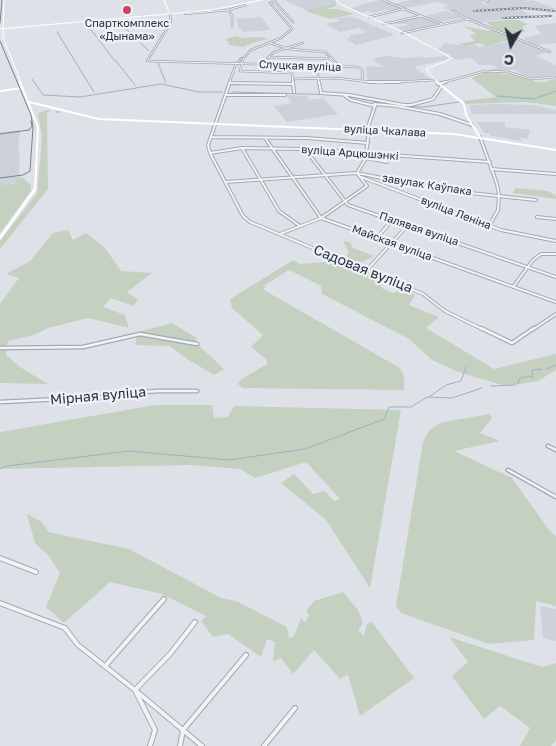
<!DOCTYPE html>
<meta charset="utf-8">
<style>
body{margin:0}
#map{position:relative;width:556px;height:746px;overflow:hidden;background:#dee2e8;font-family:"Golos Text",sans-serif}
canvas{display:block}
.north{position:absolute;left:486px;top:20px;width:50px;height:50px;-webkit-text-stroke:4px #eef1f5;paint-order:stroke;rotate:188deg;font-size:14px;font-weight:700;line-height:20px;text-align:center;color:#28303e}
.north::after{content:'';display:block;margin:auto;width:18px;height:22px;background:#28303e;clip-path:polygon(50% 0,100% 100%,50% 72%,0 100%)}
</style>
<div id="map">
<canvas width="556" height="746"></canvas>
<div class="north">С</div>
</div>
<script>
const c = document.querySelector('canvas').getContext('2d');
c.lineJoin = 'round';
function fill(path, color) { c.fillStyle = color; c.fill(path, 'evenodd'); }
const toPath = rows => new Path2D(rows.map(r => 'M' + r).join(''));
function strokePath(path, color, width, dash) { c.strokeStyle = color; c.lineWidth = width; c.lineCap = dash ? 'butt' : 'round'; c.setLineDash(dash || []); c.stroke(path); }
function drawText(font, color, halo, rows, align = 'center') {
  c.font = font + ' "Golos Text",sans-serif'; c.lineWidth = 4.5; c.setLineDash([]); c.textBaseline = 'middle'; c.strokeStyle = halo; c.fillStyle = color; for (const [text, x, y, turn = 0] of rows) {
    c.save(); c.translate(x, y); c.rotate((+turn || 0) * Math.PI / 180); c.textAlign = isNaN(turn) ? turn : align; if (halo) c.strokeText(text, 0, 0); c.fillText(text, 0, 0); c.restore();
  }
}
fill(toPath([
 [284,0,334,0,337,4,317,10,306,10],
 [382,0,403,9,392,11,388,9,373,13,367,11,361,13,351,8,370,2],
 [411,0,486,0,482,3,487,5,489,0,528,0,525,2,532,0,556,9,517,8,511,5,535,17,493,20,480,23,443,8,448,5,437,2,406,8,393,4],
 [446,11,463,17,440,22,425,16],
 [348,16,359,19,372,25,367,27,375,26,395,35,356,45,346,39,351,38,349,36,367,32,359,28,340,32,325,24,340,21,336,19],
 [261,17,271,30,243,32,239,29,236,19],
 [422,17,438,23,423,28,412,24,421,28,405,32,395,28,410,24,387,24],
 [556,23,556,43,536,45,523,38,542,34,534,26],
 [517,40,547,52,536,56,556,65,556,75,531,78,514,70,490,71,488,70,498,68,493,65,479,65,472,58,457,60,450,56,452,55,436,50,440,49,445,43,467,46,474,45,479,47],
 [385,56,408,58,421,56,426,58,445,56,449,59,414,67,432,80,394,83,368,83,366,66,383,67,372,59],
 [286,95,307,96,310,100,323,98,338,114,287,122,274,106,292,103],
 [494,104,534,105,556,110,556,114,472,114,470,107,470,105],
 [477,122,505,122,505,127,530,130,528,139,521,138,521,141,490,136,490,134,484,133],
 [20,130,18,153,20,153,19,177,16,178,16,183,0,185,0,132],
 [540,606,556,609,556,641,543,638]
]), '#cdd1d9');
fill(toPath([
 [336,4,336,6,328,9,338,9,354,14,330,19,305,11],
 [505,20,518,20,528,24,522,27,525,31,512,39,486,46,479,43,467,46,458,44,475,41,470,35,477,34,463,26,489,31,494,28,486,22],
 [236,36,241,38,260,37,268,39,252,43,243,47,229,45,228,41,225,40,228,38],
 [486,72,514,75,538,82,549,82,548,80,556,79,556,106,526,102,466,104,463,101,496,97,471,78],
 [46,110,50,110,47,114,48,189,0,249,0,241,37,193,42,138,38,113],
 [22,177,31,185,31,191,0,233,0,185,16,183,16,178],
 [515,188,548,191,556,196,556,199,513,193],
 [68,230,73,240,86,233,105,248,121,271,152,273,127,292,138,300,133,306,111,298,103,307,125,315,129,328,88,318,48,328,34,335,8,341,6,355,20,367,48,384,0,383,0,304,19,278,6,274,30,261,53,233],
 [343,241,350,242,353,248,374,256,362,262,350,260,347,255,349,253],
 [293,260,300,264,338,261,359,269,377,281,383,289,393,293,403,289,415,295,409,305,439,317,426,328,494,369,556,354,556,370,538,381,506,386,458,372,432,360,409,339,322,294,321,286,289,270,265,285,264,290,400,368,404,377,404,390,242,388,238,384,240,380,267,364,267,360,251,347,263,335,232,308,230,299],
 [172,323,197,338,195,342,224,369,214,375,187,359,170,346,135,345,138,332],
 [155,405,212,405,214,418,228,417,234,406,401,410,370,588,326,520,281,483,294,474,313,494,325,491,334,501,340,499,306,462,255,478,240,469,190,465,0,469,0,432],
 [490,414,492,418,480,433,500,441,454,451,512,478,549,530,556,536,556,606,536,601,534,640,489,644,401,613,396,606,423,442,430,429,443,422],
 [27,514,42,522,48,532,129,549,221,598,236,601,287,627,289,638,294,636,301,618,305,622,309,615,306,611,314,601,343,592,358,610,363,623,358,630,364,636,367,624,372,622,414,678,360,716,348,675,340,679,314,650,293,674,281,658,273,661,275,642,267,639,261,657,228,634,213,637,201,621,206,616,162,594,110,582,64,623,46,607,60,573,48,555,35,543],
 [449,637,542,667,556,663,556,740,551,746,520,746,530,728,500,706,484,719,452,676,468,662]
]), '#c4d1c0');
strokePath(toPath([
 [119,22,149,51],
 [89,27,115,61],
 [57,32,94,92],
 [116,61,135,85],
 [158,63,166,83],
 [32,79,43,95,80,97,161,84,199,92,222,92],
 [232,92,339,95],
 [348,96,377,102],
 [497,96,534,99,556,91],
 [382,102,396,105],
 [402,106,424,107,459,102],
 [56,112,60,112],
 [546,369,556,365],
 [518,384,519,379,523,377,533,377,532,370,542,369],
 [491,386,515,385],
 [429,397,446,385,461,381,466,367],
 [0,469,7,466,129,451,229,460,305,449,384,419,389,407,411,407,427,397,452,398,482,388]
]), '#9ab1c7', 1);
const streetFar3 = toPath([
 [383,0,421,16],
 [274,1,293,22],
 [275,1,270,3,292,29,281,38,251,50,243,59,240,71,292,73,293,83],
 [487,2,488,0],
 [170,14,171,22,147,61,358,67,362,69,363,82],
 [185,14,228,10],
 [369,17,403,9],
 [468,19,550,52],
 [384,24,421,16,442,24],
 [232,26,232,15,228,10,245,5],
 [402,33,468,19,453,11],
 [270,43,289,49,325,52,339,66],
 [269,57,333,59],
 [262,64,274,52,303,43],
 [317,67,319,83],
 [294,79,336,78,378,83,434,80],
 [229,83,236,64,242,58],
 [231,83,235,83],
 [441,83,485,71,508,72,531,79,555,77]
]);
const streetFar2 = toPath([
 [230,82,208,145,210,153,243,216,250,222,423,294,445,311,484,330],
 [293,82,294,92],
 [319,82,321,93,349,95,404,105],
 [368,82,400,82],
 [231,83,293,84],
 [438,84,446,82],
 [227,95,285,95],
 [345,96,351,100,375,106,367,130],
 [374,104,397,106],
 [403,105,411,105,433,99,441,87],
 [396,106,440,114,472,125],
 [211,137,307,138,368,143],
 [480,137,497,184,499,195,498,210,489,226],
 [265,138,321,218,556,302],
 [242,148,279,211,300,226],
 [305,149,348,205,556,277],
 [210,153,242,148,305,149,490,162],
 [366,154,369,131],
 [366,158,357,173,442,190,536,200],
 [366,158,387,162],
 [491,169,556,174],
 [361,177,501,230,556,241],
 [225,182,357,173,367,186,321,218,280,234],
 [537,217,556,219],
 [377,238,392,220],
 [366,271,407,226],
 [513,287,533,260,541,254,556,254],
 [532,330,556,314]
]);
const streetFar1 = toPath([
 [481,328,512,343,534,328],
 [0,348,83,347,140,334,197,344],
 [0,402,123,396,130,393,158,391,197,391],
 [548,446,556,450],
 [508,470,556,497]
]);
const street = toPath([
 [0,558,36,572],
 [0,603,65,628,78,645,135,690,155,730,150,746],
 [195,622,170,654,135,690,202,746],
 [106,665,164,599],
 [180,746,183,730,246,655],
 [264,746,295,708]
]);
strokePath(streetFar3, '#a4a9b2', 2.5);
strokePath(streetFar2, '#a4a9b2', 4);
strokePath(streetFar1, '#a4a9b2', 5);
strokePath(street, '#a4a9b2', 6);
strokePath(streetFar3, '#f1f3f6', 1);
strokePath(streetFar2, '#f1f3f6', 2);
strokePath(streetFar1, '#f1f3f6', 2.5);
strokePath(street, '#f1f3f6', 4);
strokePath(toPath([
 [4,0,3,37,21,83],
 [164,0,170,14],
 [336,0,342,5,401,31,450,57,451,59,426,69,438,83],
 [0,29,212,10,262,0]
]), '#fff', 1);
strokePath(toPath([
 [20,82,38,127,35,190],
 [437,82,464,104,466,115,480,137],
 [0,91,23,88],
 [29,102,99,119,454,134,556,150]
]), '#fff', 2);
strokePath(toPath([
 [0,238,35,189]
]), '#fff', 2.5);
strokePath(toPath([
 [0,23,2,0],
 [0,41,31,115,33,127,30,171,23,175,0,178],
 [0,134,29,130,32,126,31,121]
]), '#788291', 1);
const rail = toPath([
 [474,11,523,8,556,11],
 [503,18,551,16]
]);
strokePath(rail, '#788291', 2);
strokePath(rail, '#eef1f5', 1, [2]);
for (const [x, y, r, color] of [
 [127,10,5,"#cb455c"]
]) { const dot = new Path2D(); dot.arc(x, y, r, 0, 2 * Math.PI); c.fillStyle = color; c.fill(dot); strokePath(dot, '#eef1f5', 2); }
drawText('11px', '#28303e', '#eef1f5', [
 ["Спарткомплекс",127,24],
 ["«Дынама»",127,37]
]);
drawText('11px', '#28303e', '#eef1f5', [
 ["Слуцкая вуліца",300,66,2],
 ["вуліца Чкалава",385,131,3],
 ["вуліца Арцюшэнкі",350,153,4],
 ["завулак Каўпака",427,185,9],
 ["вуліца Леніна",456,213,21],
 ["Палявая вуліца",419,229,19],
 ["Майская вуліца",392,243,20]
]);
drawText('14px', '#28303e', '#eef1f5', [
 ["Садовая вуліца",363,269,22],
 ["Мірная вуліца",98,396,-5]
]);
</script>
